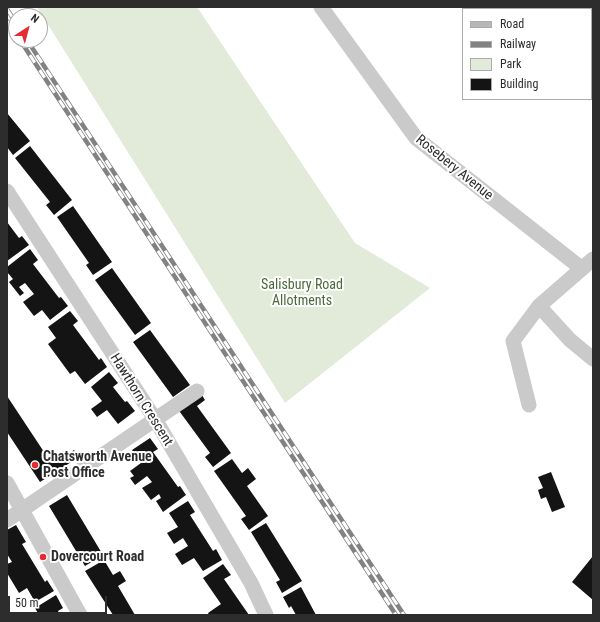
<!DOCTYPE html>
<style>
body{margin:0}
#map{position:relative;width:600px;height:622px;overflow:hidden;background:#fff;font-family:"Roboto Condensed",sans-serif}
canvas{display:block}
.frame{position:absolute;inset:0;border:8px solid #2d2d2d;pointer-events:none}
.legend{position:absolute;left:462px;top:8px;width:130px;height:92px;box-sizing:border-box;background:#fff;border:1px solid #ababab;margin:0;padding:5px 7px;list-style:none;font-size:12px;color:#2d2d2d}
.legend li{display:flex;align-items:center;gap:8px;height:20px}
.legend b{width:20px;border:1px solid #ababab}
.north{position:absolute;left:8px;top:8px;width:40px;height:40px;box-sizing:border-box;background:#fff;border:1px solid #ababab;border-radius:50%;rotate:36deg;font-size:11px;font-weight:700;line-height:16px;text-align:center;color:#2d2d2d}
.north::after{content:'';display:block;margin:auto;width:14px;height:18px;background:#e62c30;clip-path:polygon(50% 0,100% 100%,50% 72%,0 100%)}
.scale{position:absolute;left:8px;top:596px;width:99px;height:18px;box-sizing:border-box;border:2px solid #2d2d2d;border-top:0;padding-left:5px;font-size:12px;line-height:14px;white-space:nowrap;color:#2d2d2d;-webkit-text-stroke:3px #fff;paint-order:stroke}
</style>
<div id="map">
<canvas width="600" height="622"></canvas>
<div class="frame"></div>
<ul class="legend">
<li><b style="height:5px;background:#b7b7b7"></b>Road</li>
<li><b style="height:5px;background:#828282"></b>Railway</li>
<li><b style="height:11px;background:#e2ebda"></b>Park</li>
<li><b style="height:11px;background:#141414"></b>Building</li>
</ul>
<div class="north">N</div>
<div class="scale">50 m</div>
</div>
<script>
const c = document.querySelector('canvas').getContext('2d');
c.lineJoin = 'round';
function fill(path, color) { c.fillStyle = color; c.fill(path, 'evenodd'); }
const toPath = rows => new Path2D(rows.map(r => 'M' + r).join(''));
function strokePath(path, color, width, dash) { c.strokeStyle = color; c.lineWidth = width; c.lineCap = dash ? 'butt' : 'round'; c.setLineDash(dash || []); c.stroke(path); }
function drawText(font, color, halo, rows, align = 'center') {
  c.font = font + ' "Roboto Condensed",sans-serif'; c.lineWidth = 4; c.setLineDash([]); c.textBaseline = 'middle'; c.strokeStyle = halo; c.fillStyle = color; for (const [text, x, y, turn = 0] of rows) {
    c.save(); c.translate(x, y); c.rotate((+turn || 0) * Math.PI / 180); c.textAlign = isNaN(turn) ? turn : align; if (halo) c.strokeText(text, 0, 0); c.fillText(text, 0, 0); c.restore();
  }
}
fill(toPath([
 [37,7,197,7,355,243,430,288,285,403]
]), '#e2ebda');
fill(toPath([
 [7,113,30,141,13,155,7,147],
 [30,146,72,200,54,215,46,205,50,202,15,158],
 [73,206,112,262,93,275,86,265,89,263,57,217],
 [7,222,19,238,22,236,29,245,7,261],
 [30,249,38,260,33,264,59,298,61,297,68,306,50,320,42,310,34,316,23,302,34,294,25,283,19,287,24,293,20,296,9,282,13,279,7,272,7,267],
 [112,268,151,323,135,335,95,280],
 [70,311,78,321,73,325,99,360,101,358,107,367,85,384,75,371,70,374,48,344,56,338,48,327],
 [150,330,190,385,173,397,133,342],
 [109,372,118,383,113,387,125,402,127,401,135,411,118,424,107,410,97,417,91,409,102,401,91,387],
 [200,392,205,400,197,406,231,453,213,467,205,457,210,453,177,408],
 [7,396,50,461,53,459,55,462,74,450,79,457,40,482,7,432],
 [150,438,158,449,153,452,178,487,180,486,186,495,163,512,156,501,161,498,159,494,151,500,142,488,152,482,147,476,135,485,130,478,134,476,130,471,141,463,132,450],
 [232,459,242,473,248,468,256,479,247,486,268,516,249,530,241,519,246,516,214,471],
 [551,472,565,507,552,512,546,497,541,499,538,490,543,488,538,477],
 [67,495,103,555,85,566,49,506],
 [188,501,195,512,190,515,213,551,216,549,222,560,203,571,194,558,182,565,175,554,188,546,183,538,174,544,167,533,178,527,169,513],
 [266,523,302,581,282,593,276,582,280,580,251,532],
 [16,525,26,542,22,544,45,582,47,580,54,591,35,602,27,588,19,593,7,573,7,564,12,562,7,554,7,530],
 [593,556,593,600,572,582],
 [104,560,113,575,120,571,126,581,118,586,135,615,113,615,85,571],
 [223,564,231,575,224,579,249,615,209,615,208,613,221,604,203,578],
 [301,587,316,615,296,615,291,606,289,608,283,597],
 [56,595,63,608,58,611,60,615,39,615,35,608]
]), '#141414');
strokePath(toPath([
 [321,7,416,138,581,268],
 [7,191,155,419,251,583,266,615],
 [539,306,570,340,593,359],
 [529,405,513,341,539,306,593,259],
 [7,483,80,615],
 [7,520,197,391]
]), '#cacaca', 15);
strokePath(toPath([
 [578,7,580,9]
]), '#b7b7b7', 21);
const rail = toPath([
 [7,9,16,23],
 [7,21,16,34],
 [20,40,396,615],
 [27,40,404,615]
]);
strokePath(rail, '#828282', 4.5);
strokePath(rail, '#fff', 3, [9]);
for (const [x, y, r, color] of [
 [35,465,4,"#e62c30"],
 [43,557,4,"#e62c30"]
]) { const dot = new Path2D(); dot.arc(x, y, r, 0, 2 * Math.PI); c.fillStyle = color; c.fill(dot); strokePath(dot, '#fff', 1.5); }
drawText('14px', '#2d2d2d', '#fff', [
 ["Rosebery Avenue",454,168,39],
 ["Hawthorn Crescent",141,400,58]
]);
drawText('14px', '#4d683a', '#fff', [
 ["Salisbury Road",302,285],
 ["Allotments",302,301]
]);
drawText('bold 14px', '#2d2d2d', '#fff', [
 ["Chatsworth Avenue",43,457],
 ["Post Office",43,473],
 ["Dovercourt Road",51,557]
], 'left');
</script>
